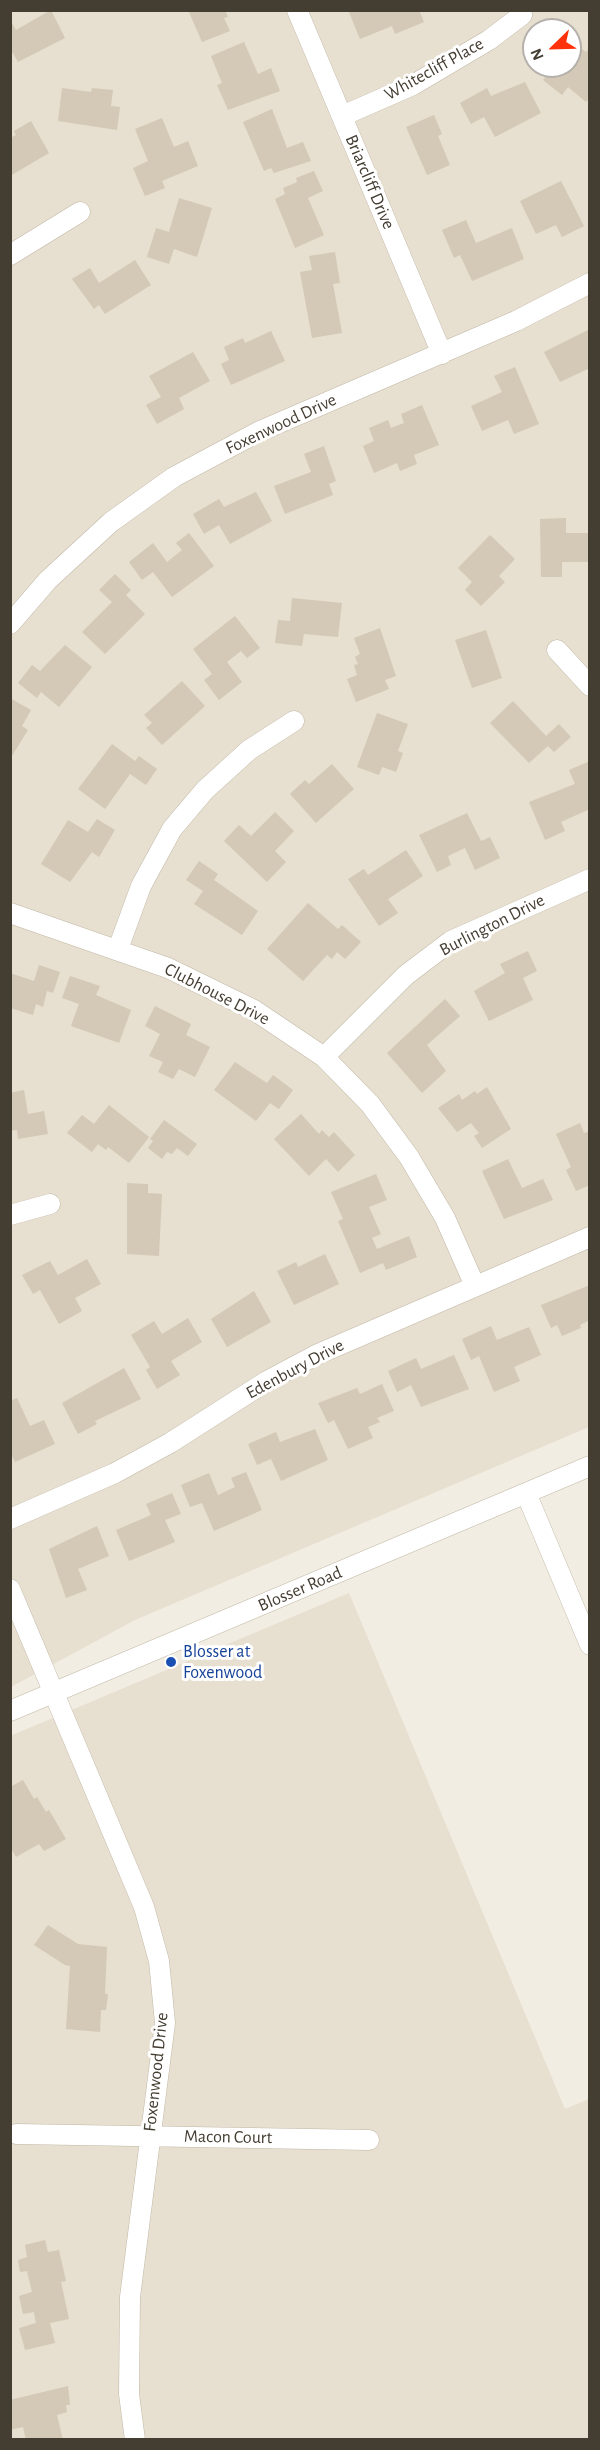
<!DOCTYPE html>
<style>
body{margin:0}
#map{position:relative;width:600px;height:2450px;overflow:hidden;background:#f2ede2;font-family:"Alegreya Sans",sans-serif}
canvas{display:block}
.frame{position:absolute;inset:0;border:12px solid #443d32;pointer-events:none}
.north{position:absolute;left:522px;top:18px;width:60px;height:60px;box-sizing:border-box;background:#fff;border:2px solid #b4b1ad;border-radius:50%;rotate:247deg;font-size:16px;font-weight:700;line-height:24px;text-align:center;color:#443d32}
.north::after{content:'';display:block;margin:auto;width:21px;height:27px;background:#ff320c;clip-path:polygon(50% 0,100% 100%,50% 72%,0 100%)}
</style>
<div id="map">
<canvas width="600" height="2450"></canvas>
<div class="frame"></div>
<div class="north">N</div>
</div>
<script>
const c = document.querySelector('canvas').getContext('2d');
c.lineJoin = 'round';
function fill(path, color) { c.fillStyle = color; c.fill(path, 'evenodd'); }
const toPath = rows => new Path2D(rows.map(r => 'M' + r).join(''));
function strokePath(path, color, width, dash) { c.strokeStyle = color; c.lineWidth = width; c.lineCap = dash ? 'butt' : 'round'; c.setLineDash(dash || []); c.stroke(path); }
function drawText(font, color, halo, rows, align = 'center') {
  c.font = font + ' "Alegreya Sans",sans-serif'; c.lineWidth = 6; c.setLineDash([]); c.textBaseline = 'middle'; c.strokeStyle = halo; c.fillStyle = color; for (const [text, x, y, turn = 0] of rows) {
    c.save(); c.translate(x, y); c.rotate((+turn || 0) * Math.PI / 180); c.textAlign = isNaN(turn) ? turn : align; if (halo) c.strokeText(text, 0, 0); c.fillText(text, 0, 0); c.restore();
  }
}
fill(toPath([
 [10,11,590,11,589,1427,135,1620,11,1687],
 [534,30,570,30,570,66,534,66],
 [349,1593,565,2109,589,2099,589,2439,11,2439,10,1736]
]), '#e7dfcf');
fill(toPath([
 [51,10,65,38,18,62,13,53,10,54,10,20,16,30],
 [188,10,225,10,228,17,224,18,230,31,202,42],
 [348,10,419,10,424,22,395,34,392,26,360,39],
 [244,42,258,74,271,68,280,91,228,110,217,85,222,83,211,56],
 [590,47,590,97,586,102,568,87,562,95,543,80,554,66,570,66,582,49,586,52],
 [525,82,541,113,495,137,484,117,471,124,460,103,487,88,491,96],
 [62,88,91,92,92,88,113,90,111,106,120,107,117,130,58,121],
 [272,109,287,148,303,142,311,161,274,173,271,168,264,171,243,122],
 [434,115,442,134,438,136,450,165,427,175,406,127],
 [162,118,174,147,188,141,198,166,162,181,165,188,145,196,133,168,148,161,135,129],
 [31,121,49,153,10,176,10,138,16,135,14,131],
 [314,171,323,191,308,198,324,235,295,248,275,199,285,194,283,188,297,182,296,178],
 [561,181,584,226,562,237,556,225,536,234,520,201],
 [179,198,212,208,197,257,174,249,169,264,147,257,156,228,169,232],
 [466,220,476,243,512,228,524,259,472,281,460,255,454,258,442,230],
 [335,252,340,283,333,284,342,333,312,338,300,272,312,270,309,256],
 [135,260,151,285,105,314,99,305,94,309,72,279,90,268,99,283],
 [590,329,590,368,560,382,544,352],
 [271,331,285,361,231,385,221,364,229,360,224,347,243,338,245,343],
 [193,352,210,381,179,398,184,409,157,424,146,405,161,397,149,376],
 [515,367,539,424,514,434,508,420,482,431,471,406,502,392,494,376],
 [422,405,439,445,414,455,417,464,400,471,397,463,374,473,363,446,374,441,369,428,388,420,391,428,404,423,401,414],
 [324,446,336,481,329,484,333,495,285,514,274,486,311,472,304,454],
 [256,492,272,521,230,544,219,525,204,534,193,514,219,499,224,507],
 [566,518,566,533,590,533,590,562,562,562,562,577,541,577,540,519],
 [189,533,214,566,172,597,153,572,142,580,129,562,153,543,167,562,182,550,176,543],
 [490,535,515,559,499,576,505,582,481,606,465,590,472,582,458,568],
 [115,574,131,590,126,595,145,614,105,654,82,632,112,602,99,590],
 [292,598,342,603,338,637,304,634,302,646,275,643,278,620,290,621],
 [235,616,260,648,247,658,241,651,227,662,242,682,219,700,204,680,212,674,193,649],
 [380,628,396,676,385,680,389,689,356,702,347,679,357,675,354,665,358,664,355,657,360,654,354,638],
 [486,630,502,678,472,688,455,640],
 [65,645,92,667,59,707,41,692,37,698,18,683,32,665,40,671],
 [182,681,205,706,162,745,146,728,152,723,144,715],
 [10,698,31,710,22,726,28,730,10,759],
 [513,701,546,736,559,724,571,737,554,752,548,746,529,763,490,723],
 [377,713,408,724,398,751,403,753,396,772,382,767,379,775,357,767],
 [112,744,135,761,139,756,157,769,146,785,130,774,105,809,78,789],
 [590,761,590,809,561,822,565,831,545,840,529,802,575,784,569,770],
 [332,764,354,789,316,823,290,794,305,780,309,784],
 [275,812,294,831,275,851,286,862,267,882,224,841,239,825,251,836],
 [467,813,481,841,490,837,500,858,475,870,465,848,448,856,451,865,437,872,419,835],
 [97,819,115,830,99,857,92,852,70,882,41,864,68,820,88,832],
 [406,850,423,876,388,899,398,913,379,926,348,879,364,869,368,875],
 [199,861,218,874,214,880,258,911,242,935,194,904,203,891,186,880],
 [308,903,338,929,342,925,361,942,345,959,337,952,332,959,327,955,303,981,267,949],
 [528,951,537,971,523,978,533,1000,489,1021,474,991,505,973,500,964],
 [39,965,60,972,53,993,47,991,43,1007,36,1004,33,1015,10,1008,10,973,34,981],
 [70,976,100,986,96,995,131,1010,119,1043,71,1026,79,1004,62,998],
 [445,999,460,1016,427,1045,446,1071,422,1093,387,1053],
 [155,1006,191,1024,186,1035,210,1047,195,1077,179,1069,173,1079,158,1072,163,1062,149,1056,160,1034,145,1026],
 [235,1062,267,1083,273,1075,293,1090,279,1109,270,1103,256,1121,214,1090],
 [487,1087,511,1129,482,1148,474,1136,479,1133,471,1123,457,1132,438,1108,459,1094,462,1100,475,1091,477,1094],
 [24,1090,28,1114,44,1111,48,1134,18,1139,17,1130,10,1131,10,1093],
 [109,1105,149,1137,129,1163,108,1147,106,1150,98,1144,92,1152,67,1133,82,1115,94,1124],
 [301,1114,319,1134,322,1130,329,1137,334,1132,355,1155,338,1172,326,1159,309,1176,274,1139],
 [164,1120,197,1144,188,1156,177,1148,172,1154,167,1152,162,1159,148,1148,153,1141,150,1139],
 [580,1123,584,1133,590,1131,590,1185,576,1191,566,1170,571,1167,556,1134],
 [508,1159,522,1188,543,1179,553,1200,504,1219,482,1171],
 [376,1174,387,1200,369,1207,381,1234,372,1238,377,1249,409,1236,417,1257,386,1270,383,1263,360,1273,338,1221,343,1219,331,1192],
 [127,1183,148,1184,148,1193,162,1194,159,1256,127,1254],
 [325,1254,339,1284,294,1305,277,1271,296,1262,298,1267],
 [87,1259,101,1284,75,1298,82,1311,59,1324,40,1290,33,1294,22,1275,50,1261,58,1275],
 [590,1285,590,1320,580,1325,581,1328,562,1336,557,1325,551,1328,541,1305],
 [254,1291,271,1322,227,1347,211,1319],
 [188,1318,202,1342,171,1361,180,1375,157,1389,146,1370,150,1367,131,1335,154,1321,162,1334],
 [491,1326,497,1340,529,1327,541,1355,514,1367,520,1381,494,1392,479,1356,471,1360,462,1339],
 [454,1355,469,1389,421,1407,411,1385,397,1392,388,1371,416,1358,421,1369],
 [124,1368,141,1399,95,1421,97,1424,78,1434,62,1403],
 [382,1384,394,1411,377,1418,380,1422,368,1427,373,1438,348,1449,334,1420,328,1423,318,1403,357,1388,360,1394],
 [17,1398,30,1426,44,1420,55,1444,15,1462,10,1452,10,1401],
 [315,1429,328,1460,281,1481,271,1459,257,1465,248,1444,276,1432,280,1442],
 [246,1472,262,1510,214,1531,202,1503,190,1507,181,1485,209,1473,218,1495,235,1487,231,1478],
 [172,1493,181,1514,165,1520,175,1542,129,1561,116,1530,151,1515,146,1504],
 [97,1526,109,1556,78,1569,87,1590,66,1598,49,1549],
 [23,1780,34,1799,37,1797,46,1812,49,1810,66,1839,44,1851,39,1844,16,1857,10,1847,10,1787],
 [48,1925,78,1944,107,1947,105,1994,108,1994,106,2010,101,2010,100,2032,66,2029,70,1966,65,1965,34,1945],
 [45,2240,48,2252,59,2250,66,2281,61,2282,69,2319,50,2323,55,2343,25,2350,19,2328,36,2323,34,2312,23,2314,19,2296,32,2292,27,2271,20,2272,18,2260,27,2257,25,2245],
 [68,2386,70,2405,66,2405,67,2412,57,2415,63,2440,26,2440,23,2427,10,2430,10,2400]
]), '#d4c9b6');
const minor = toPath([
 [297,10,442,354],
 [342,116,413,85,489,40,522,15],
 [10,255,80,212],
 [10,624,48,580,111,522,174,477,258,432,516,321,590,283],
 [557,650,590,686],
 [10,913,168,968,254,1010,324,1057,370,1104,409,1157,445,1218,475,1286],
 [118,949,141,886,172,829,205,790,249,750,294,721],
 [324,1057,406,975,451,941,590,879],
 [10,1215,50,1204],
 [526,1493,590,1645],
 [10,1519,115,1473,170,1443,267,1381,316,1355,590,1237],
 [10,1589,144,1907,159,1961,165,2023,130,2297,129,2394,135,2440],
 [10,1711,590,1466],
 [16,2134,369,2140]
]);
strokePath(minor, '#c1b8a7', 21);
strokePath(minor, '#fff', 20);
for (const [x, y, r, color] of [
 [171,1662,6,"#1a4fb4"]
]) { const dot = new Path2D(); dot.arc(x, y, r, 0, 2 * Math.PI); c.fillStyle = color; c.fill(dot); strokePath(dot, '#fff', 2); }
drawText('18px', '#443d32', '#fff', [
 ["Whitecliff Place",434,69,-29],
 ["Briarcliff Drive",370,182,67],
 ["Foxenwood Drive",281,424,-25],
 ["Burlington Drive",492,925,-27],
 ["Clubhouse Drive",217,994,27],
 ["Edenbury Drive",295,1369,-28],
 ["Blosser Road",300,1589,-23],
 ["Foxenwood Drive",156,2072,-84],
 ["Macon Court",228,2137,1]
]);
drawText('18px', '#164399', '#fff', [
 ["Blosser at",183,1652],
 ["Foxenwood",183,1673]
], 'left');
</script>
